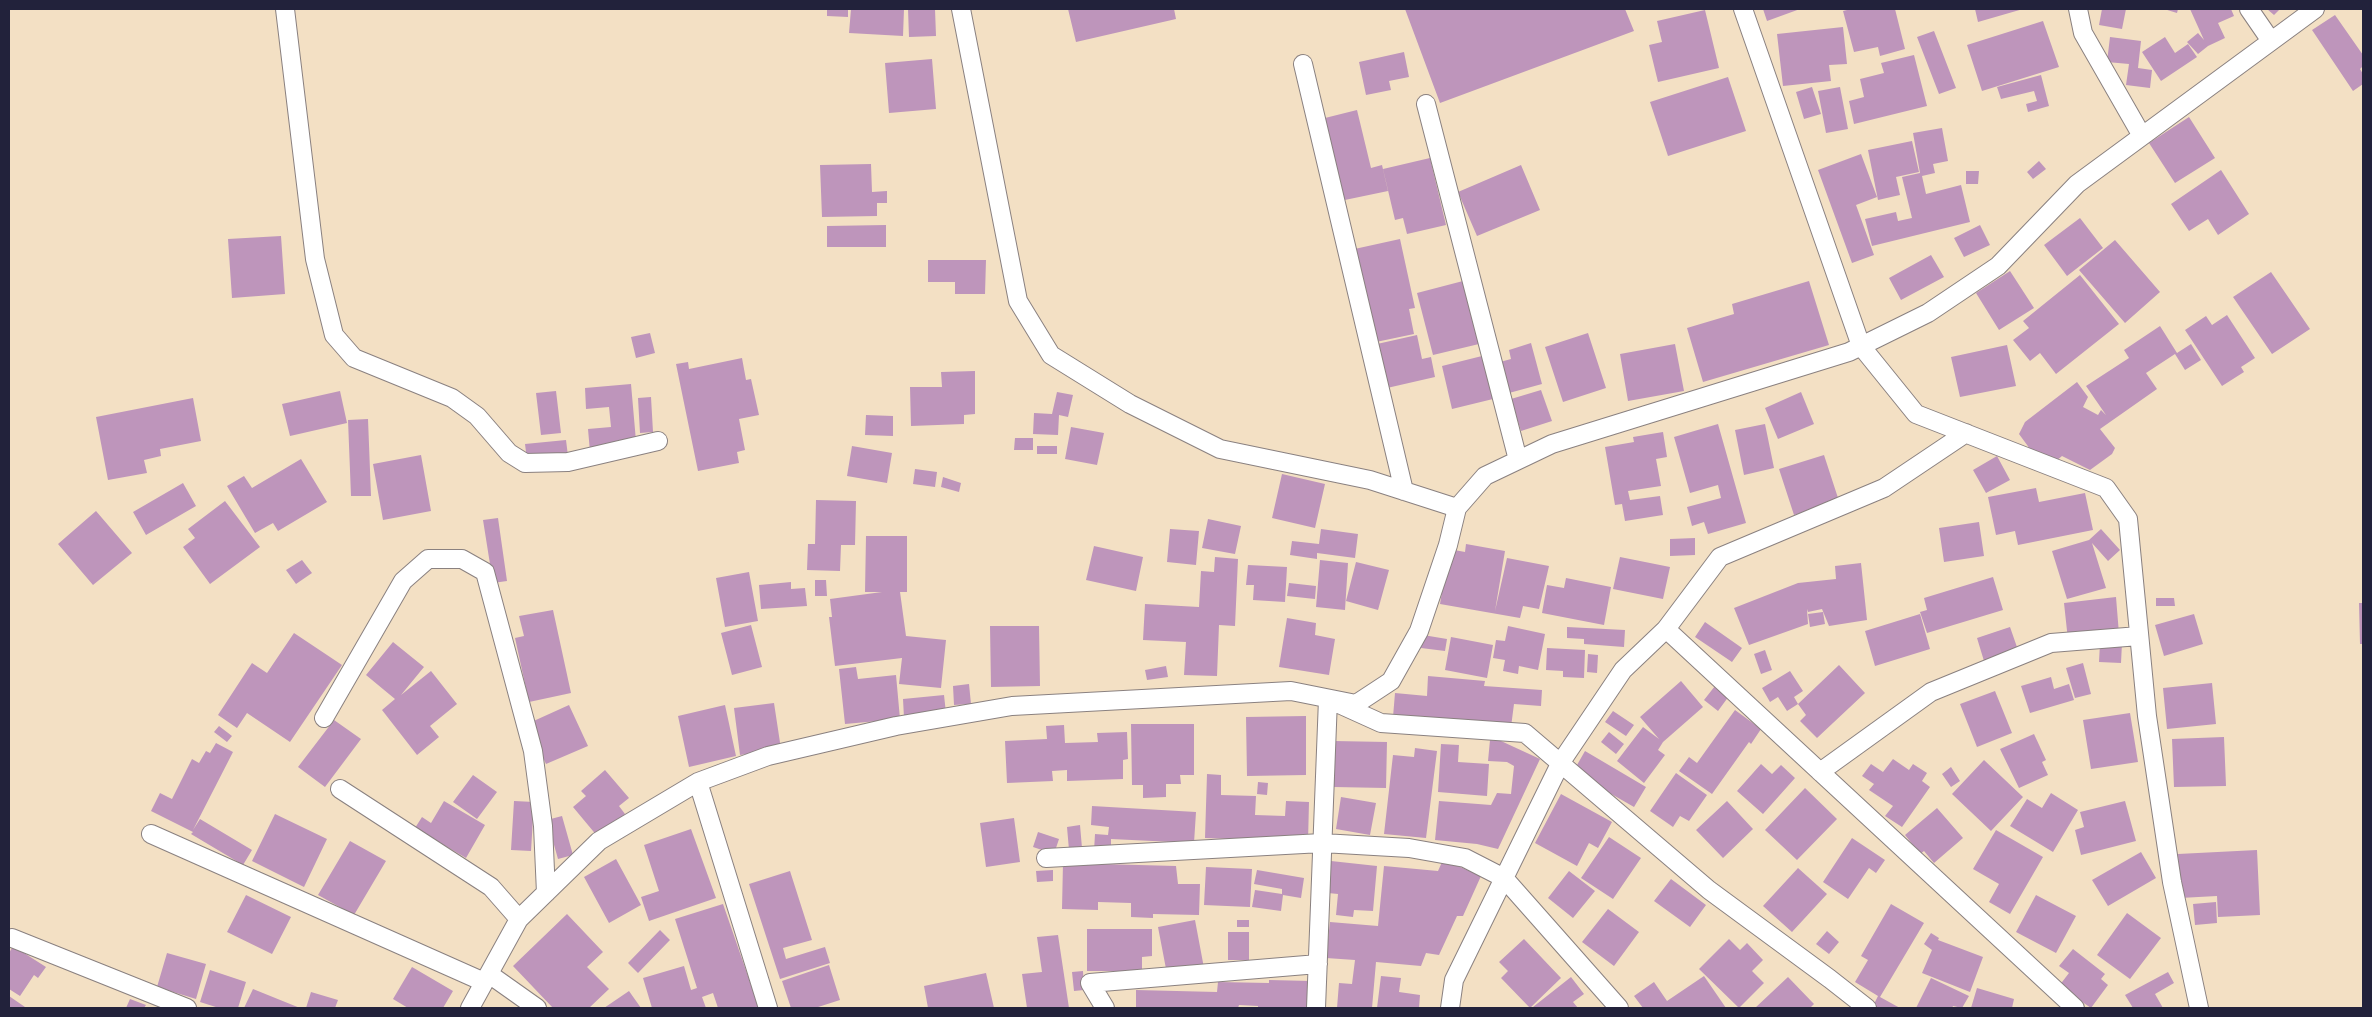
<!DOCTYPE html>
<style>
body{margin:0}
#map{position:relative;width:2372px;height:1017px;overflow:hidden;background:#f3e0c4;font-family:"Comic Neue",sans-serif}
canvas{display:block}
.frame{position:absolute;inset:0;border:10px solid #22223b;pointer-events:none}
</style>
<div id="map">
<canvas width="2372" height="1017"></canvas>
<div class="frame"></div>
</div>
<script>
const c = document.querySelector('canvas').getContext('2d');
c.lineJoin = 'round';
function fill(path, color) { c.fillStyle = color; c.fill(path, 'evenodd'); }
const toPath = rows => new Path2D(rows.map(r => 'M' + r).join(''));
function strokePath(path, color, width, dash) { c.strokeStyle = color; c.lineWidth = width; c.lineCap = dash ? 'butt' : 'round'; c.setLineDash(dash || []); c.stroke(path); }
fill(toPath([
 [827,9,848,9,848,17,827,16],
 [851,9,904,9,903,36,849,33],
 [908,9,935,9,936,36,909,37],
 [1068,9,1174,9,1176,19,1076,42],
 [1405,9,1625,9,1634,31,1440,103],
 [1763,9,1800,9,1767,21],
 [1851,9,1895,9,1905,49,1880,56,1878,47,1854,52,1843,11],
 [1975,9,2023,9,1978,22],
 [2102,9,2126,9,2122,29,2099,25],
 [2164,9,2178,9,2177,13],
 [2190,9,2231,9,2234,16,2218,23,2225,38,2208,46,2198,54,2187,42,2198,33,2204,40],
 [2267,9,2280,9,2274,15],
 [1705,10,1719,68,1658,82,1649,45,1662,42,1657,21],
 [2335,15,2363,55,2363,66,2360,69,2363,74,2363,84,2353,91,2312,30],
 [2043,21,2059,67,1982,91,1967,45],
 [1843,27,1847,64,1829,65,1831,81,1783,86,1777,34],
 [1934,31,1956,88,1939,94,1917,37],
 [2110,37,2141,41,2138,68,2152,70,2150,88,2126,85,2129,64,2107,62],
 [2165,37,2175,53,2188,44,2197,57,2161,81,2142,52],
 [1404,52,1409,77,1389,81,1391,90,1366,95,1359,62],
 [1914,55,1927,106,1854,124,1849,101,1864,97,1860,79,1884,73,1881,63],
 [932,59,936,109,889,113,885,63],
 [2041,75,2049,106,2028,112,2026,104,2037,101,2034,91,2001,99,1997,87],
 [1728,77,1746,131,1668,156,1650,102],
 [1812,87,1821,114,1804,119,1796,92],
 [1840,87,1848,129,1826,133,1818,91],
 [1357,110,1371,168,1382,165,1388,191,1340,201,1321,119],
 [2189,117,2215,158,2175,183,2149,143],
 [1942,128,1948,161,1933,164,1935,173,1922,176,1926,194,1961,185,1970,222,1872,246,1865,219,1896,212,1898,221,1912,218,1902,177,1920,173,1913,133],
 [1912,141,1919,172,1896,177,1900,195,1878,200,1868,150],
 [1861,154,1877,197,1856,205,1874,255,1852,263,1818,170],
 [1430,158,1446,225,1407,234,1403,218,1395,220,1383,169],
 [2039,161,2046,169,2033,179,2027,172],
 [871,164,872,192,887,191,887,203,877,203,877,216,822,217,820,165],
 [1521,165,1540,210,1477,236,1458,192],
 [2221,170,2249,214,2218,235,2208,219,2189,231,2171,204],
 [1966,171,1979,171,1978,184,1966,184],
 [2080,218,2103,248,2067,276,2044,245],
 [886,225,886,247,827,247,827,226],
 [1980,225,1990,245,1964,257,1954,238],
 [281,236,285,294,232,298,228,239],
 [1400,239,1415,308,1409,309,1414,334,1376,342,1350,250],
 [2115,240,2160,292,2125,323,2079,270],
 [1931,255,1944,277,1901,300,1889,278],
 [928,260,986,260,985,294,955,294,955,282,928,282],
 [2010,271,2034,308,1999,330,1976,293],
 [2271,272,2310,329,2272,354,2233,297],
 [2080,275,2119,324,2056,374,2040,353,2030,361,2013,340,2029,328,2023,321],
 [1463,281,1479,344,1433,355,1417,293],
 [1809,281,1829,345,1703,382,1687,328,1734,314,1732,304],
 [2227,315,2255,358,2241,367,2244,372,2222,386,2185,330,2206,316,2212,325],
 [2160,326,2177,353,2191,344,2201,360,2185,370,2175,354,2146,373,2157,389,2100,429,2115,448,2112,454,2090,470,2062,456,2055,462,2030,449,2019,434,2025,422,2077,382,2088,397,2083,407,2098,415,2101,410,2106,415,2086,386,2129,358,2124,350],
 [650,333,655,353,636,358,631,337],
 [1588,333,1606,388,1563,402,1545,347],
 [1417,335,1422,359,1431,357,1435,377,1387,388,1377,344],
 [1531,343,1542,384,1509,393,1500,362,1511,359,1509,350],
 [1675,344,1684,391,1628,401,1620,354],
 [2007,345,2016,386,1960,397,1951,357],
 [1482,356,1493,399,1452,409,1442,366],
 [742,358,746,380,751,379,759,415,739,419,745,450,737,452,739,463,698,471,676,364,688,362,689,369],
 [975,371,975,414,964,415,964,424,911,426,910,387,942,387,941,372],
 [631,384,636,441,590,452,588,429,611,427,609,407,586,409,585,388],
 [1541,390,1552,421,1521,431,1511,399],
 [340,391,347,423,290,436,282,404],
 [556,391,561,433,541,435,536,393],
 [1057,392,1073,395,1068,417,1059,415,1058,435,1033,434,1034,413,1052,414],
 [1801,392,1814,424,1778,439,1765,408],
 [651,397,653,432,640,433,638,398],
 [193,398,201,441,160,449,161,456,144,460,147,473,108,480,96,417],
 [866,415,893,416,893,436,865,435],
 [368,419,371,496,351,496,348,420],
 [1718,424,1746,523,1708,534,1704,522,1692,526,1687,507,1721,498,1718,485,1690,493,1674,437],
 [1765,424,1774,468,1744,475,1735,430],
 [1071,427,1104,433,1097,465,1065,459],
 [1663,432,1667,457,1656,459,1661,486,1628,491,1630,500,1660,496,1663,515,1625,521,1622,504,1615,505,1605,447,1634,442,1633,437],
 [1015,438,1033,438,1033,450,1014,450],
 [566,440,568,456,527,460,525,444],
 [852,446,892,453,887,483,847,476],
 [1037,446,1057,446,1057,454,1037,454],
 [421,455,431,511,383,520,373,464],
 [1824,455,1839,501,1794,515,1779,469],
 [1997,456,2010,480,1986,493,1973,470],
 [301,459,327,502,278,531,273,523,255,533,227,486,244,476,252,488],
 [915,469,937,472,935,487,913,484],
 [1282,474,1325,484,1315,528,1272,518],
 [943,477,961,483,959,492,941,487],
 [183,483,196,506,146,535,133,512],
 [2036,488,2039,502,2085,493,2093,530,2018,545,2015,531,1996,535,1988,497],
 [816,500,856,501,855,545,841,545,840,571,807,570,808,544,815,544],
 [225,501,260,547,210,584,183,547,195,538,188,529],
 [96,511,132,553,93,585,58,544],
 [498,518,507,581,493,583,483,520],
 [1208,519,1241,526,1235,554,1202,548],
 [1979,522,1984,556,1944,562,1939,528],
 [1170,529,1199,531,1196,565,1167,562],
 [1321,529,1358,534,1355,558,1317,553,1317,559,1290,555,1292,541,1319,544],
 [2101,529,2120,550,2108,561,2092,543,2106,588,2067,599,2052,551,2089,540],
 [866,536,907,536,907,592,900,592,906,636,946,640,941,688,899,684,902,658,835,666,829,617,832,617,830,599,882,592,865,592],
 [1695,538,1695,555,1670,556,1670,539],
 [1466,544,1505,551,1495,611,1507,558,1549,566,1539,609,1523,606,1520,618,1440,604,1449,549,1465,552],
 [1094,546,1143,557,1136,591,1086,580],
 [1215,557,1238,559,1235,626,1219,625,1217,676,1184,675,1186,642,1143,640,1145,604,1199,607,1201,571,1214,572],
 [1620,557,1670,567,1663,599,1613,589],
 [302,560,312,573,296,584,286,570],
 [1320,560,1348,563,1345,610,1316,607],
 [1356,562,1389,570,1378,610,1346,601],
 [1861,563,1867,620,1829,626,1822,609,1808,612,1807,609,1808,624,1749,645,1734,608,1798,583,1836,579,1835,566],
 [1248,565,1287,567,1285,602,1253,600,1254,585,1246,585],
 [749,572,758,621,725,627,716,578],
 [1993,577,2003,610,1927,633,1920,612,1927,610,1924,598],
 [1566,578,1611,587,1604,625,1542,613,1547,585,1564,588],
 [815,580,826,580,827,596,815,596],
 [791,582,791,589,805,588,807,606,761,609,759,585],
 [1289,583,1316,586,1315,599,1287,596],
 [2116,597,2119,634,2068,640,2064,603],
 [2156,598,2174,598,2175,606,2156,606],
 [2359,603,2363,603,2363,644,2360,644],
 [553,610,571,693,529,702,515,638,524,636,519,616],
 [1823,612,1825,624,1810,627,1808,614],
 [1920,614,1930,649,1875,666,1865,631],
 [2194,614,2203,644,2164,656,2155,625],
 [1287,618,1316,623,1315,635,1335,639,1329,675,1279,667],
 [1705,622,1742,648,1732,662,1695,637],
 [751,625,762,667,732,675,721,633],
 [990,626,1039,626,1040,686,991,687],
 [1508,626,1545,634,1538,670,1519,666,1518,674,1503,671,1505,660,1493,658,1496,640,1505,641],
 [1567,627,1625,630,1624,647,1584,644,1584,639,1567,638],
 [2010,627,2018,650,1984,661,1977,638],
 [294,633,342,665,290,742,247,713,237,728,218,715,252,663,267,673],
 [1423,635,1447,639,1445,651,1421,648],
 [1451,637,1493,645,1487,678,1445,670],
 [393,642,424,667,401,695,431,671,457,704,430,726,439,737,417,755,382,710,395,699,366,675],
 [2100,643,2122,643,2121,663,2099,662],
 [1547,648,1585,650,1584,678,1563,677,1563,671,1546,670],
 [1765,650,1772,670,1761,674,1754,654],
 [1588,654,1598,655,1597,673,1587,672],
 [2083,663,2091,694,2075,698,2066,668],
 [1839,665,1865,693,1817,738,1800,721,1806,715,1798,704,1787,711,1778,697,1770,702,1762,688,1790,671,1803,691,1794,697,1798,704],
 [1166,666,1168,677,1147,680,1145,670],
 [856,667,858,679,896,675,900,719,845,724,839,669],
 [1428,676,1485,681,1484,686,1542,690,1541,706,1514,704,1511,727,1393,717,1395,693,1427,696],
 [2051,677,2054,689,2069,684,2074,700,2030,713,2021,686],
 [1681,681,1703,707,1663,742,1658,750,1665,755,1644,783,1617,761,1643,727,1659,739,1640,717],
 [2212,683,2216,724,2167,729,2163,688],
 [969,684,971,704,954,705,953,686],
 [1715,686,1729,696,1718,711,1704,700],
 [1995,691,2012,733,1977,747,1960,704],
 [944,695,946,713,904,718,903,699],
 [774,703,781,749,740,755,734,708],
 [569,705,588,746,546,764,527,724],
 [725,705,736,756,689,767,678,716],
 [1735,710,1761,729,1751,744,1749,742,1712,794,1679,771,1689,757,1697,763],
 [1613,711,1634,725,1626,736,1605,722],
 [2130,713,2138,762,2091,769,2083,720],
 [1306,716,1306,775,1247,776,1246,717],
 [334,720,361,739,325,787,298,767],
 [1131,724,1194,724,1194,775,1180,775,1181,784,1166,784,1166,797,1143,798,1143,785,1132,785],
 [1064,725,1065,743,1098,742,1097,733,1127,732,1128,759,1123,760,1123,779,1067,781,1067,770,1052,771,1053,781,1007,783,1005,741,1047,739,1046,726],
 [219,726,232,736,227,742,214,732],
 [1609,732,1624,744,1616,754,1601,742],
 [2034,734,2046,760,2042,762,2048,775,2019,788,2000,749],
 [2224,737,2226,786,2174,787,2172,739],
 [1490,740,1501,741,1540,759,1498,849,1477,844,1435,840,1439,801,1491,805,1497,793,1511,794,1514,766,1507,762,1488,761],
 [1334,741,1387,742,1386,788,1334,787],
 [216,743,233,752,193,830,200,819,252,850,243,865,191,834,193,832,151,811,160,793,172,799,192,759,199,763,206,751,210,753],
 [1441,744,1459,745,1458,762,1489,764,1487,796,1438,792],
 [1415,748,1437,751,1426,838,1384,834,1393,755,1414,757],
 [1585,751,1646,787,1634,807,1573,772],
 [1893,759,1909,770,1913,764,1927,773,1922,781,1930,787,1902,827,1885,816,1893,806,1869,790,1874,784,1862,776,1871,764,1883,772],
 [1984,760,2023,797,1991,831,1952,794],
 [1761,764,1772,774,1781,765,1795,778,1763,814,1737,791],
 [1951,767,1960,781,1951,787,1942,774],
 [605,770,629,798,619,806,625,814,598,837,573,807,586,796,581,791],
 [1676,773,1707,795,1689,821,1680,816,1673,827,1650,811],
 [1207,774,1221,775,1221,795,1256,796,1255,815,1285,816,1286,801,1309,802,1308,842,1205,838],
 [473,775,497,792,477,819,453,802],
 [1258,782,1268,783,1267,795,1257,794],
 [1805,788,1837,819,1797,860,1765,830],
 [2051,793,2078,810,2053,852,2010,826,2027,799,2042,808],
 [1561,794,1612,822,1598,848,1589,843,1577,866,1535,843],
 [1341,797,1376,803,1370,835,1336,829],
 [444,801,485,825,466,858,415,828,422,817,431,823],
 [514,801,534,802,531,851,511,850],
 [1727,801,1753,829,1723,858,1696,830],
 [2125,801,2136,841,2081,855,2075,830,2084,827,2080,812],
 [1092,806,1196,812,1194,843,1111,839,1111,852,1094,851,1095,834,1108,835,1109,827,1091,825],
 [1937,808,1963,838,1934,863,1924,851,1920,854,1905,835],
 [275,814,327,839,304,887,252,861],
 [562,816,573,855,558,859,547,820],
 [1014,818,1020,862,986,867,980,823],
 [1080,825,1082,848,1069,850,1067,827],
 [691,829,716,898,649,921,641,897,659,891,644,845],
 [1996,830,2043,857,2010,914,1989,902,1999,884,1973,869],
 [1038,832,1059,839,1054,854,1033,847],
 [1609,837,1641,858,1613,899,1581,878],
 [1852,838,1885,860,1876,873,1869,868,1848,899,1823,882],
 [350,841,386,861,354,915,318,895],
 [2257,850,2260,915,2218,917,2217,896,2180,898,2178,854],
 [2141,852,2156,878,2108,906,2092,880],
 [616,859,641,905,609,923,584,877],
 [1331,861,1377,866,1373,911,1354,910,1353,917,1336,915,1338,894,1328,893],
 [1442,862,1451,863,1481,876,1463,916,1457,916,1439,955,1426,953,1421,966,1376,962,1372,1008,1337,1008,1339,983,1352,984,1355,960,1326,958,1330,922,1378,926,1384,866,1438,871],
 [1063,863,1176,866,1178,884,1200,884,1199,915,1153,914,1153,918,1131,917,1131,903,1098,902,1098,910,1062,909],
 [1206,867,1252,869,1250,907,1204,905],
 [1798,868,1827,894,1792,932,1763,906],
 [1053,870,1053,881,1037,882,1036,871],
 [1257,870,1304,878,1301,898,1283,895,1281,911,1252,907,1255,890,1282,894,1282,889,1254,884],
 [790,871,812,940,783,948,786,959,825,947,830,963,780,979,749,884],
 [1569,871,1595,891,1573,918,1548,898],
 [1671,879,1706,905,1690,927,1654,901],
 [246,895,291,917,272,954,227,932],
 [2036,895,2076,916,2056,953,2016,932],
 [2216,902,2217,923,2195,925,2193,904],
 [723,904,759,1008,718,1008,713,993,702,997,706,1008,652,1008,643,978,684,966,691,990,697,988,675,919],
 [1891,904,1924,923,1880,997,1900,1008,1872,1008,1878,996,1855,982,1868,960,1861,956],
 [1608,909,1639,932,1614,966,1582,942],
 [2127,913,2161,938,2130,979,2097,955],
 [567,914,603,952,587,967,609,989,589,1008,553,1008,513,966],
 [1195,920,1204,968,1167,974,1158,927],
 [1237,920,1249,920,1249,927,1237,927],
 [1087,929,1152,929,1152,956,1142,957,1142,971,1087,971],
 [660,930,670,940,638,973,628,963],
 [1827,931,1839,942,1829,954,1816,944],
 [1228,932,1249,932,1249,960,1228,960],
 [1931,933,1939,938,1938,940,1983,957,1970,992,1922,973,1932,950,1924,944],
 [1058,935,1069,1008,1027,1008,1022,974,1042,972,1037,937],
 [1524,939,1561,978,1530,1008,1501,978,1508,971,1499,962],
 [1729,939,1740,950,1747,943,1763,960,1752,971,1764,983,1739,1008,1699,969],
 [13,946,46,967,38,978,34,975,20,996,9,989,9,953],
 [2073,949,2105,974,2101,979,2108,985,2091,1008,2059,986,2069,973,2059,966],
 [167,953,206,964,196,999,157,987],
 [829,965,840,1000,815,1008,791,1008,782,981],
 [412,967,453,991,443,1008,408,1008,393,999],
 [210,970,246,982,238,1008,219,1008,200,1002],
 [1083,971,1084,990,1074,991,1072,972],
 [2168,972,2174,983,2155,994,2163,1008,2133,1008,2125,995],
 [986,973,994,1008,928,1008,924,986],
 [1381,976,1401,978,1399,992,1420,995,1419,1008,1377,1008],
 [1704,976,1726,1008,1643,1008,1634,996,1654,982,1667,1001],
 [1571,977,1584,994,1573,1002,1578,1008,1534,1008,1533,1007],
 [1788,977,1814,1004,1810,1008,1755,1008],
 [1931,978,1969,996,1962,1008,1953,1006,1952,1008,1916,1008],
 [1269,980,1311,981,1311,1008,1258,1008,1258,1006,1239,1005,1238,1008,1136,1008,1136,990,1217,992,1218,982,1269,983],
 [1977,988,2014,999,2012,1008,1971,1008],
 [253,989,300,1008,244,1008],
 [629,991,641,1008,604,1008],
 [311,992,338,1000,335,1008,306,1008],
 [9,996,25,1007,24,1008,9,1008],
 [130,999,146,1005,144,1008,126,1008]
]), '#be95bb');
const minor = toPath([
 [285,9,315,259,334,335,354,358,452,398,477,416,509,453,525,463,568,462,658,441],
 [961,9,1018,301,1051,355,1130,404,1220,449,1370,480,1457,508],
 [1743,9,1861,346,1916,414,2106,488,2128,519,2147,716,2172,882,2199,1008],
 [2078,9,2083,33,2142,136],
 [2249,9,2271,41],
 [1303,64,1404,491],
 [1426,104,1518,460],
 [1666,629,2075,1008],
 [324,718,403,581,428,559,462,559,485,572,533,751,543,826,546,893],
 [1820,772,1931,692,2051,643,2139,636],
 [698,782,768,1008],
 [340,789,491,887,519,919],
 [151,834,484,982],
 [1046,858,1322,843,1409,848,1465,858,1504,878,1619,1008],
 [12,938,187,1008],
 [489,974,537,1008],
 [470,1008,519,919,599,841,698,782,768,756,896,726,1012,706,1291,691,1356,704,1391,681,1419,631,1448,545,1457,508,1485,476,1552,444,1849,352,1928,313,1998,266,2077,184,2315,9],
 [1105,1008,1090,983,1318,964],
 [1316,1008,1328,699,1381,723,1525,733,1709,890,1830,979,1867,1008],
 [1450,1008,1454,980,1561,762,1623,670,1666,629,1720,557,1884,488,1966,433]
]);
strokePath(minor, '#8a8180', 20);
strokePath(minor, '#fff', 18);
</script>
